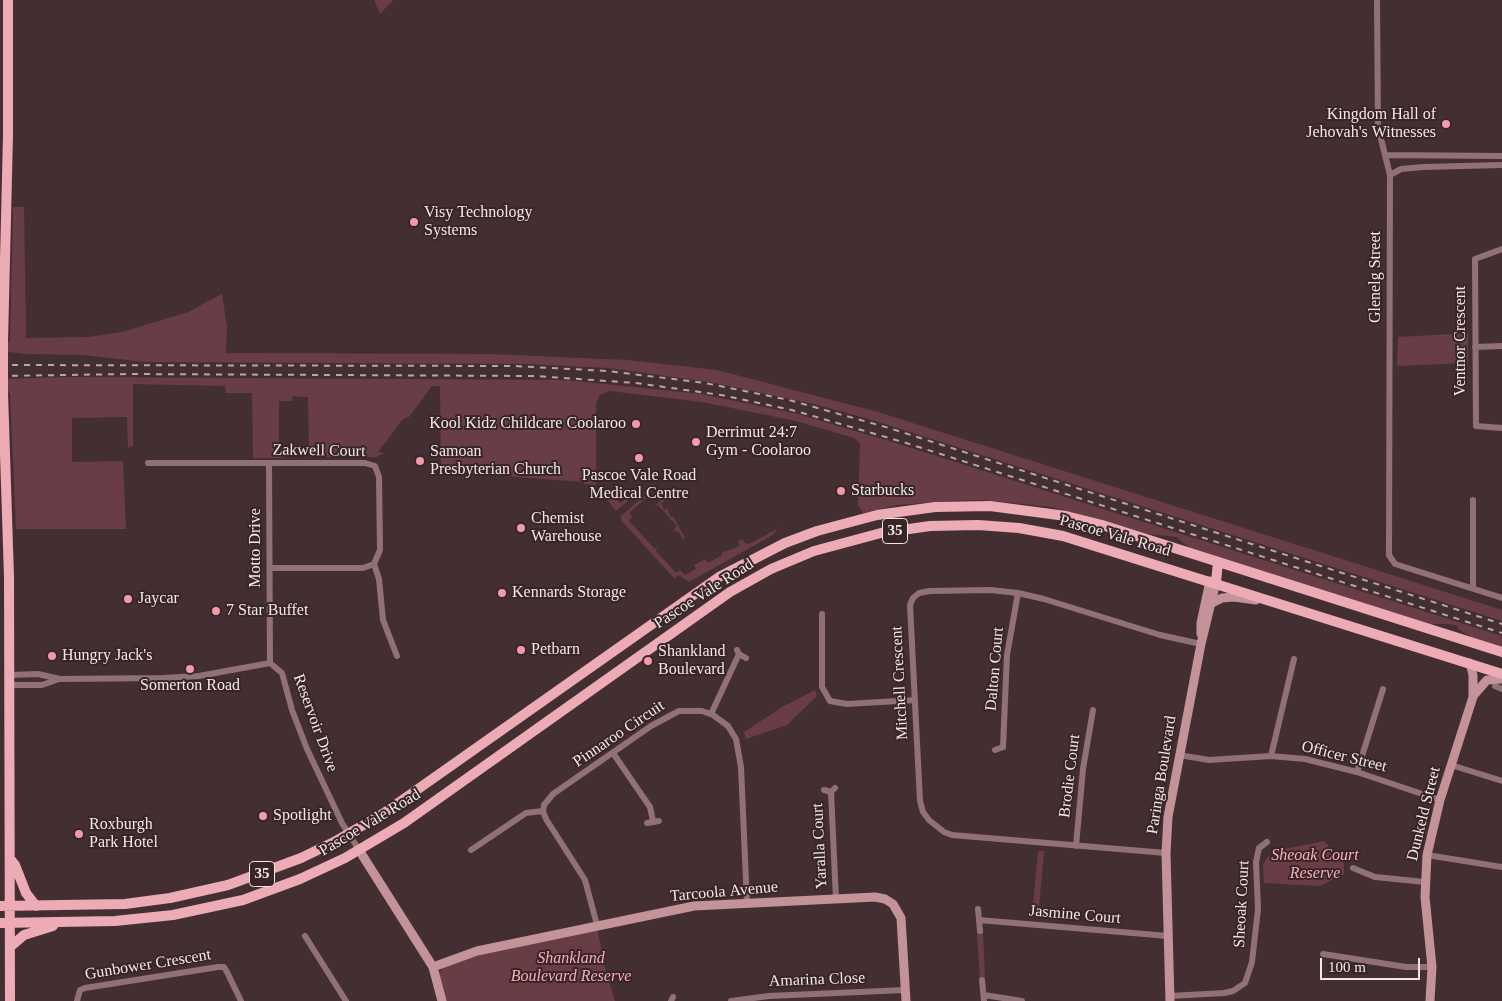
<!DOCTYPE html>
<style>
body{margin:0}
#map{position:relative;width:1502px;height:1001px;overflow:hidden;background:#432f32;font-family:"Times New Roman",serif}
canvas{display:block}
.scale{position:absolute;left:1320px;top:958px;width:100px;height:22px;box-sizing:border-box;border:2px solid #f4e7e8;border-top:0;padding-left:6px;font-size:15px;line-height:18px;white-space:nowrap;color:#f4e7e8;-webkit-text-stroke:4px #382528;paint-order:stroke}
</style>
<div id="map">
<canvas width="1502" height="1001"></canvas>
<div class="scale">100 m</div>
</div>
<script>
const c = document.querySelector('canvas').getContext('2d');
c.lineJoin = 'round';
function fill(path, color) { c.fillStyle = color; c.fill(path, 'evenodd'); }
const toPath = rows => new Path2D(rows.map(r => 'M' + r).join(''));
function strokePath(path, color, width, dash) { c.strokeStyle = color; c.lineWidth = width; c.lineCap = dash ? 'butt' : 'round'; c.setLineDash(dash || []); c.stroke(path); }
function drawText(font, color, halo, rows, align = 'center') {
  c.font = font + ' "Times New Roman",serif'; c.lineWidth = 4; c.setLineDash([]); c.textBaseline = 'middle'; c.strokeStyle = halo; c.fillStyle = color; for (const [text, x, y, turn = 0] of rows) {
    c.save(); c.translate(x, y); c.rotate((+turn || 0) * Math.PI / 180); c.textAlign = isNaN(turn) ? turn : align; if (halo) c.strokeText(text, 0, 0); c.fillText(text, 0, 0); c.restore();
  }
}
fill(toPath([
 [374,0,393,0,380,14],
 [13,207,24,207,26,338,88,337,122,332,188,312,222,294,227,327,226,353,491,354,627,360,717,370,878,412,1367,567,1502,610,1502,621,869,419,814,404,710,382,608,368,526,364,145,362,84,355,27,354,0,351,0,342,10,342],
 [1468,333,1468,363,1397,366,1398,337],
 [68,377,566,380,701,394,798,414,899,444,1502,636,1502,647,1473,638,1458,629,1458,626,1449,624,1430,624,1190,548,1176,537,1148,534,1052,507,982,500,948,501,898,505,863,513,858,505,860,444,854,438,796,421,702,402,610,391,600,395,596,403,596,485,585,484,583,482,437,471,441,471,440,386,432,386,409,417,403,419,378,452,384,453,377,457,309,457,308,397,293,396,292,401,279,401,279,447,285,447,283,458,253,458,252,393,226,393,225,386,133,384,133,446,128,448,127,417,72,418,72,462,123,461,126,529,16,529,10,393,0,393,0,379],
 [604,486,620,503,640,488,636,491,637,493,616,511,602,493],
 [644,496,646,498,629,513,632,517,629,521,655,549,658,546,656,551,676,573,680,570,685,575,696,569,694,565,705,559,708,563,722,555,721,553,740,546,738,541,742,539,745,543,749,544,777,529,780,525,773,535,689,582,678,575,675,578,672,576,621,520,621,516],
 [662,499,665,501,661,503,664,510,668,508,668,512,671,517,673,516,685,538,684,540,678,531,676,532,674,529,677,526,658,505,654,507],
 [815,690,817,696,787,725,746,739,744,732,782,707],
 [1324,841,1344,864,1344,874,1320,886,1264,883,1263,865,1267,858,1275,851],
 [1038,851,1044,851,1038,917,1032,917],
 [597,928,606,971,615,1001,446,1001,439,975,443,966,478,954],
 [983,932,985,979,980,979,977,933]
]), '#683d45');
strokePath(toPath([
 [1377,0,1378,127,1390,175,1389,555,1395,564,1502,598],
 [1385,155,1502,156],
 [1390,175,1401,169,1423,167,1502,165],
 [1502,249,1475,259,1476,426,1502,428],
 [1475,347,1502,346],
 [148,463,365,463,375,466,379,477,380,550,374,564,363,568,270,568],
 [269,463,270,663],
 [374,564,379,579,383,620,397,656],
 [1473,588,1473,500],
 [822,614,822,687,830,701,847,704,915,700],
 [737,650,739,654,746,658],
 [10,675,38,674,60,679,164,678,199,676,270,663,282,673,292,710,307,749,342,823,359,850],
 [10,685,42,685,59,679],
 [1495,686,1502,689],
 [711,714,739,654],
 [1003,747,1007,655,1018,593],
 [995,750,1003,747],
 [613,753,650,807,653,821],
 [1179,755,1209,760,1271,756,1305,759,1357,772,1440,800],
 [1271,756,1294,659],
 [1451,765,1502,781],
 [1357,772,1383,689],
 [824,790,831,792,835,788],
 [831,792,836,899],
 [647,823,659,821],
 [1076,846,1083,769,1093,710],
 [471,850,526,813,543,811],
 [1166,853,952,835,944,832,929,820,923,812,920,801,910,605,913,598,919,593,930,591,990,590,1018,593,1044,599,1160,635,1201,644],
 [1427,855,1502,867],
 [1353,868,1375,877,1425,882],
 [978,909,980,931],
 [979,920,1168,936],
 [597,925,585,880,546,819,543,811,544,805,553,794,651,726,679,711,702,711,713,715,728,726,736,739,741,767,747,903],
 [305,936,346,1001],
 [1323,954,1406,967,1432,967],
 [982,980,984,1001],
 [984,995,1022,1001],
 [1170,996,1224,993,1233,991,1245,983,1252,962,1258,909,1256,862,1259,848,1267,842],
 [77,1001,80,990,85,988,218,967,224,967,227,972,241,1001],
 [671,1001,673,997],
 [731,1001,769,996,905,990]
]), '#917176', 6);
strokePath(toPath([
 [1212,603,1222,598,1234,597,1256,600],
 [1201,634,1201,623,1210,581],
 [1473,696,1487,680,1502,679],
 [359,850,433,967,442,1001],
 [433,967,477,951,694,906,875,897,885,899,893,904,901,918,906,1001],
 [1170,1001,1166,853,1168,817,1201,644,1216,582],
 [1430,1001,1432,967,1425,897,1427,855,1440,800,1473,697,1473,675,1470,663]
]), '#c49299', 9);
strokePath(toPath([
 [3,342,8,135,8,0],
 [3,393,9,577,10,1001],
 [1216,582,1218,562],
 [10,859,15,865,26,893,36,906],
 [0,906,125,904,170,898,228,885,301,858,334,842,384,813,719,577,785,543,817,531,877,515,935,507,990,506,1066,516,1102,525,1502,652],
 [0,923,115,921,173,915,243,900,300,879,345,858,404,823,730,592,771,569,814,551,881,533,930,526,978,525,1019,528,1063,536,1502,674],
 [10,947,24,935,53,926]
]), '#ecabb5', 10);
strokePath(toPath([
 [0,365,514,366,608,371,705,383,789,400,889,428,1502,624],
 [0,376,128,374,535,376,636,383,721,395,792,410,903,442,1502,633]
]), '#b5a6a8', 2, [6, 6]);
strokePath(toPath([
 [3,342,3,393]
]), '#ecabb5', 10);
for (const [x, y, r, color] of [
 [1446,124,5,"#f39aa9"],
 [414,222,5,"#f39aa9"],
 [636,424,5,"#f39aa9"],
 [696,442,5,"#f39aa9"],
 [639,458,5,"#f39aa9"],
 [420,461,5,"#f39aa9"],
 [841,491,5,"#f39aa9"],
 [521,528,5,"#f39aa9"],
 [502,593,5,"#f39aa9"],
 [128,599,5,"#f39aa9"],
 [216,611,5,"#f39aa9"],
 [521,650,5,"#f39aa9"],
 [52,656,5,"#f39aa9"],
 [648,661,5,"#f39aa9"],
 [190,669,5,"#f39aa9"],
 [263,816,5,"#f39aa9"],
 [79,834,5,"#f39aa9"]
]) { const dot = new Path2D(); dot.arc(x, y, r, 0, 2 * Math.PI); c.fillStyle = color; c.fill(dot); strokePath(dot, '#382528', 2); }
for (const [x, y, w] of [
 [895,531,25],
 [262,874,25]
]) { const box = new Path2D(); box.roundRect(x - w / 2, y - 12.5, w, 25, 4); c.fillStyle = '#382528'; c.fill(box); strokePath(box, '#f4e7e8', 1); }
drawText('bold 15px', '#f4e7e8', null, [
 ["35",895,531],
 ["35",262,874]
]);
drawText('16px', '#f4e7e8', '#382528', [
 ["Kingdom Hall of",1436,115,"right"],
 ["Jehovah's Witnesses",1436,133,"right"],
 ["Visy Technology",424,213],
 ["Systems",424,231],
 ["Kool Kidz Childcare Coolaroo",626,424,"right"],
 ["Derrimut 24:7",706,433],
 ["Gym - Coolaroo",706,451],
 ["Samoan",430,452],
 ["Presbyterian Church",430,470],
 ["Pascoe Vale Road",639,476,"center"],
 ["Medical Centre",639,494,"center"],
 ["Starbucks",851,491],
 ["Chemist",531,519],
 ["Warehouse",531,537],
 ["Kennards Storage",512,593],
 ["Jaycar",138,599],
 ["7 Star Buffet",226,611],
 ["Petbarn",531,650],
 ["Shankland",658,652],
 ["Boulevard",658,670],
 ["Hungry Jack's",62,656],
 ["Somerton Road",190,686,"center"],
 ["Spotlight",273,816],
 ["Roxburgh",89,825],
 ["Park Hotel",89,843]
], 'left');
drawText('16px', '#f4e7e8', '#382528', [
 ["Glenelg Street",1376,277,-90],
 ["Ventnor Crescent",1461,341,-90],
 ["Zakwell Court",319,451,1],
 ["Pascoe Vale Road",1115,536,16],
 ["Motto Drive",256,548,-90],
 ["Pascoe Vale Road",704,594,-33],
 ["Dalton Court",995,669,-85],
 ["Mitchell Crescent",900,683,-93],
 ["Reservoir Drive",315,723,70],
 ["Pinnaroo Circuit",619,734,-34],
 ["Officer Street",1344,757,14],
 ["Paringa Boulevard",1162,775,-81],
 ["Brodie Court",1070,776,-83],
 ["Dunkeld Street",1424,814,-76],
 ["Pascoe Vale Road",370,823,-31],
 ["Yaralla Court",820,846,-93],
 ["Tarcoola Avenue",724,892,-5],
 ["Sheoak Court",1242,904,-87],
 ["Jasmine Court",1075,915,5],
 ["Gunbower Crescent",148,965,-9],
 ["Amarina Close",817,980,-2]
]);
drawText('italic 16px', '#fdacb9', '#382528', [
 ["Sheoak Court",1315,856],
 ["Reserve",1315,874],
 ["Shankland",571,959],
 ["Boulevard Reserve",571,977]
]);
</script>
